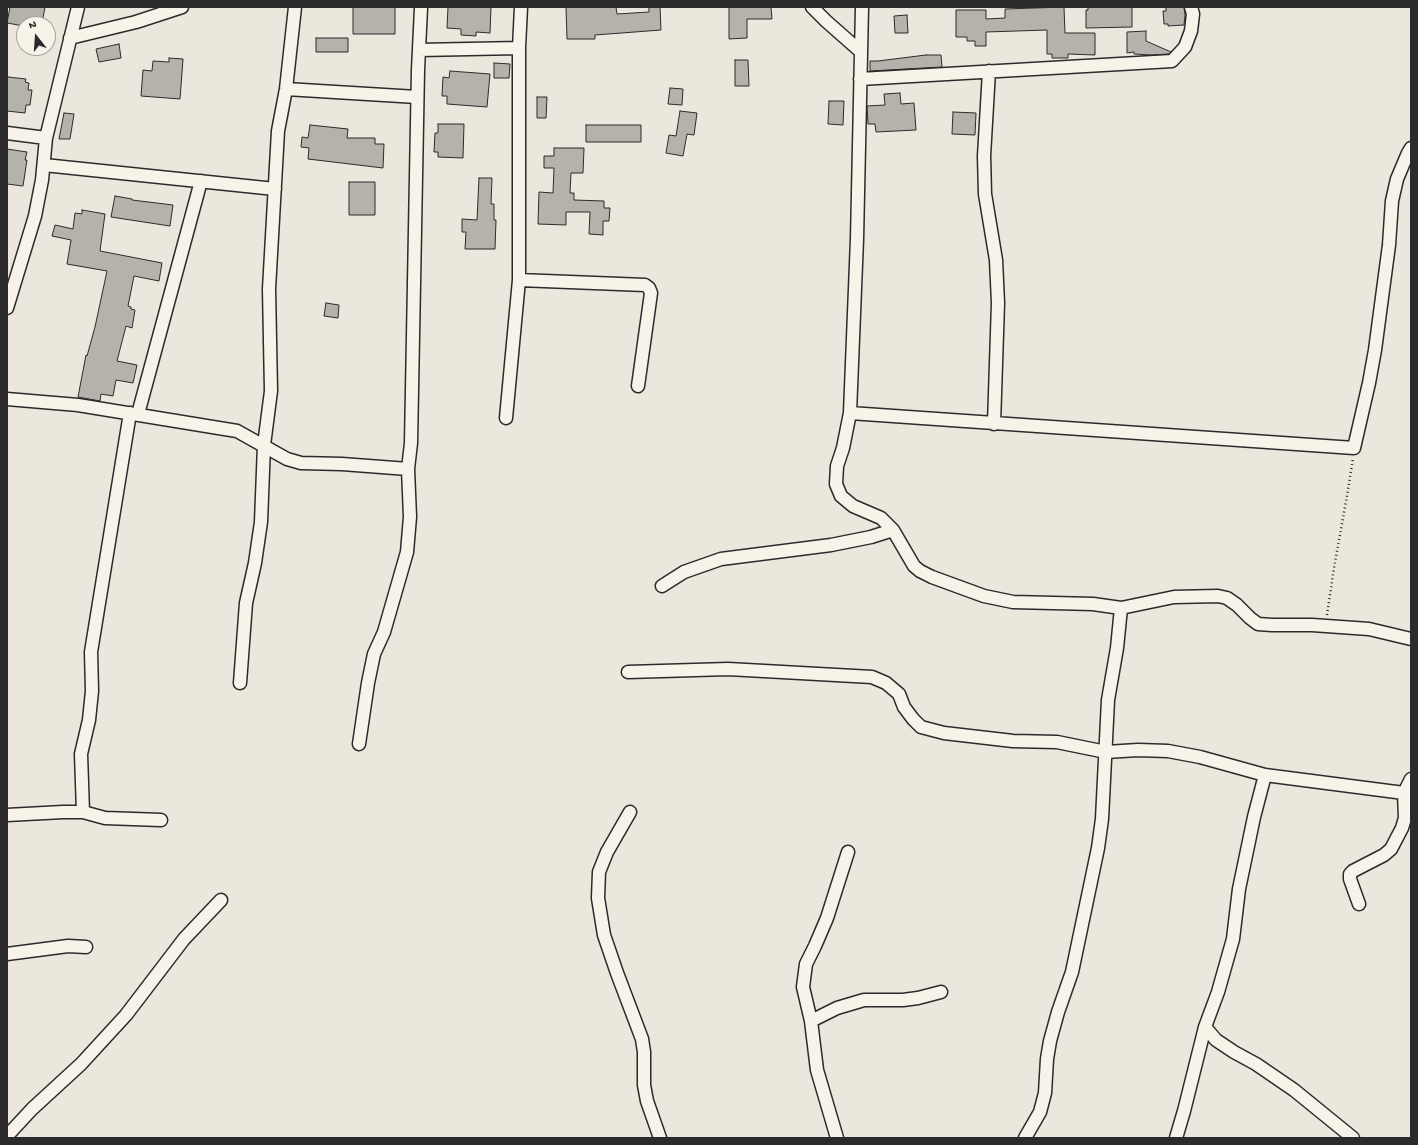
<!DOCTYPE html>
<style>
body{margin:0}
#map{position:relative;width:1418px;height:1145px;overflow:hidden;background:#ebe7dd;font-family:"Gochi Hand",sans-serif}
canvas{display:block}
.frame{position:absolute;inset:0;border:8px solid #2b2b2b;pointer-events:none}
.north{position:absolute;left:16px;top:16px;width:40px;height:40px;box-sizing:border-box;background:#f7f3e8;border:1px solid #a5a39c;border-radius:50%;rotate:343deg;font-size:11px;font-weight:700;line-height:16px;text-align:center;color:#2b2b2b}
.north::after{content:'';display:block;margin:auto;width:14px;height:18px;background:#2b2b2b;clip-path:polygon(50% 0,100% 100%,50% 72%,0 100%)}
</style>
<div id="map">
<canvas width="1418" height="1145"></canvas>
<div class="frame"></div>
<div class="north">N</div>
</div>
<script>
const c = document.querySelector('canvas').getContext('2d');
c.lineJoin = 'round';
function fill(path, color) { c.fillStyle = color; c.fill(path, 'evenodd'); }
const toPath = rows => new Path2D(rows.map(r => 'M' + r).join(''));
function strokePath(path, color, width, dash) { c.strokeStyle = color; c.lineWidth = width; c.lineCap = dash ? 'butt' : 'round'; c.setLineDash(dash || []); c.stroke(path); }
const building = toPath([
 [10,7,45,7,43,18,39,18,38,24,24,24,24,26,7,23,10,7],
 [353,7,395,7,395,34,353,34,353,7],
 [448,7,491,7,490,33,476,32,476,36,461,35,461,29,447,28,448,7],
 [566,7,616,7,617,14,649,12,649,7,660,7,661,30,595,35,595,39,567,39,566,7],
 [729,7,771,7,772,19,747,19,747,38,729,39,729,7],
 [1064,7,1065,33,1095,33,1095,55,1068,54,1068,58,1052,58,1052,54,1047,54,1047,30,986,32,986,46,975,46,975,41,967,41,967,37,956,37,956,10,986,10,986,19,1005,18,1005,9,1064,7],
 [1088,7,1132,7,1132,27,1086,28,1086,10,1088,10,1088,7],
 [1166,7,1184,7,1185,15,1184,25,1168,26,1168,24,1164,24,1163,11,1166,11,1166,7],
 [907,15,908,33,895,33,894,16,907,15],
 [1146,31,1146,41,1171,52,1169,54,1152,55,1134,54,1134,52,1127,53,1127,32,1146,31],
 [316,38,348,38,348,52,316,52,316,38],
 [119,44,121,58,99,62,96,49,119,44],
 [926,55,941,55,942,67,870,71,870,61,878,61,926,55],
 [169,58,183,59,180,99,141,96,143,70,152,71,153,61,169,62,169,58],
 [735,60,748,60,749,86,735,86,735,60],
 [494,63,510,64,509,78,494,78,494,63],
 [450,71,490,74,487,107,447,104,447,96,442,96,443,77,449,78,450,71],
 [8,77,26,79,25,82,29,83,28,90,32,90,30,105,26,105,25,113,7,111,7,79,8,77],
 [670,88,683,89,682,105,668,104,670,88],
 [900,93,901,104,914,103,916,130,876,132,875,124,868,124,867,106,885,105,884,94,900,93],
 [537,97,547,97,546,118,537,118,537,97],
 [829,101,844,101,843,125,828,124,829,101],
 [680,111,697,113,694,135,687,134,683,156,666,153,669,135,676,136,680,111],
 [953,112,976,113,975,135,952,134,953,112],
 [64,113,74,114,70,139,59,139,64,113],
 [438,124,464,124,463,158,438,157,438,152,434,152,435,133,438,133,438,124],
 [310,125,348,129,347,138,375,138,375,144,384,144,383,168,308,159,309,148,301,147,302,137,308,138,310,125],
 [586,125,641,125,641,142,586,142,586,125],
 [554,148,584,148,583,173,571,173,570,193,574,193,574,200,604,201,604,208,610,208,609,221,603,221,603,235,589,234,590,212,566,212,566,225,538,224,539,192,553,193,554,168,544,168,544,156,554,156,554,148],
 [7,149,27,152,25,160,27,160,23,186,7,184,7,149],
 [479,178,492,178,491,204,494,204,494,220,496,220,495,249,465,249,466,232,462,232,462,219,477,220,479,178],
 [349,182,375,182,375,215,349,215,349,182],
 [115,196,132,199,132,200,173,205,170,226,111,217,115,196],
 [82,210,105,214,100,251,162,263,159,281,134,276,128,306,131,307,131,309,135,310,132,328,126,326,117,361,137,365,133,383,116,380,113,396,101,394,100,401,78,397,86,355,87,356,95,327,107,271,67,264,71,240,52,236,55,225,73,229,75,213,82,214,82,210],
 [326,303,339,305,338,318,324,316,326,303]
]);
fill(building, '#b5b2ab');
strokePath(building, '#2b2b2b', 1);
const minor = toPath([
 [812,7,826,21,860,51],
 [862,7,857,239,850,413,843,448,837,466,836,484,841,496,853,506,881,518,893,530],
 [70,38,136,22,182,7],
 [419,50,519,48],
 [989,71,984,156,985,194,996,260,998,303,994,424],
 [860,79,1172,61,1185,47,1191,31,1193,14,1191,7],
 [286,89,417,97],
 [7,133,46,138],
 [44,165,275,189],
 [519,280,645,285,649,288,651,293,638,386],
 [7,308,35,216,42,180,46,138,78,7],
 [7,399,78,405,237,431,287,459,301,463,342,464,408,469],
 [850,413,1354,448,1369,383,1375,350,1389,245,1392,201,1397,179,1408,153,1411,148],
 [138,414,201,181],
 [506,418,519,280,519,48,521,7],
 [662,586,684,572,721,559,831,545,871,537,893,530,914,566,920,571,932,577,984,596,1013,602,1093,604,1121,608,1174,597,1218,596,1227,598,1237,605,1250,618,1258,624,1272,625,1312,625,1369,629,1411,639],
 [628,672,728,669,872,677,886,683,899,694,904,707,913,719,921,727,944,733,1013,741,1057,742,1106,752,1138,750,1168,751,1200,757,1265,775,1404,793],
 [240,683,246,603,255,563,261,522,264,445,271,391,269,289,278,131,286,89,295,7],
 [359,744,368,683,374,654,384,632,407,552,410,517,408,469,411,443,418,70,421,8],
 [83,812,81,754,89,720,92,691,91,652,130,413],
 [630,812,607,852,599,872,598,898,604,935,617,973,642,1039,644,1052,644,1085,647,1101,660,1138],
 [7,815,63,812,83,812,105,818,161,820],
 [1359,904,1350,879,1350,874,1353,871,1384,855,1391,849,1402,828,1405,818,1404,793,1411,779],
 [7,954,68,946,86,947],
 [811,1021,837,1008,864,1000,903,1000,918,998,941,992],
 [1205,1027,1216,1040,1234,1052,1256,1064,1294,1090,1353,1138],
 [7,1136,32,1109,81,1064,126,1015,184,939,221,900],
 [837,1138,817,1070,811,1021,803,987,806,964,815,946,827,918,848,852],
 [1025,1138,1040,1112,1045,1093,1047,1059,1050,1041,1058,1012,1072,972,1098,848,1102,819,1108,700,1117,648,1121,608],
 [1176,1138,1184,1111,1205,1027,1218,992,1233,939,1239,889,1254,817,1265,775]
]);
strokePath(minor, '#2b2b2b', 15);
strokePath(toPath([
 [1327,615,1334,568,1348,490,1353,458]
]), '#2b2b2b', 2.5, [1, 3]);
strokePath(minor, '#f7f3e8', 12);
</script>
